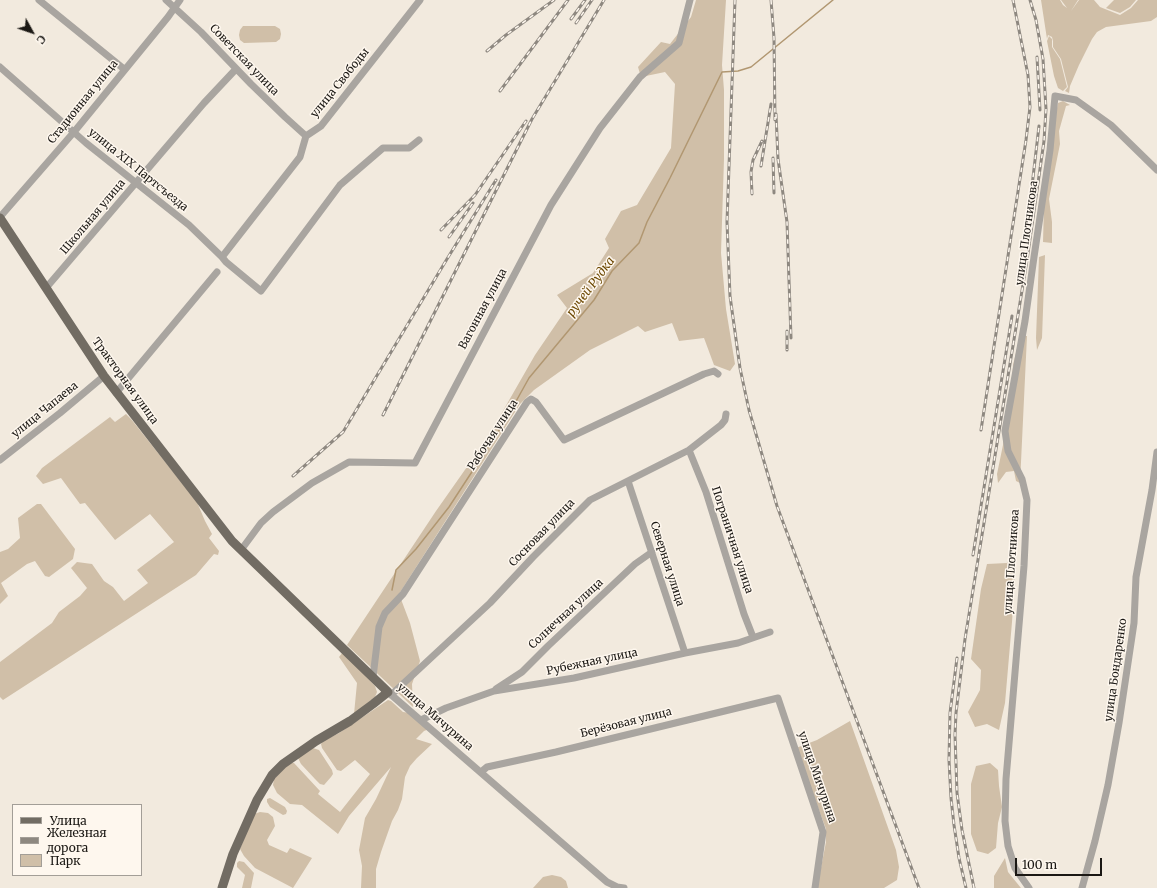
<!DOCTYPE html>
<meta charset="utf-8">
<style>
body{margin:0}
#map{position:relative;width:1157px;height:888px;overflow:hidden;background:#f2eade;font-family:Merriweather,serif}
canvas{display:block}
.legend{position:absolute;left:12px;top:804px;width:130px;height:72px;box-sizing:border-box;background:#fef7ee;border:1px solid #a39e97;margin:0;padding:5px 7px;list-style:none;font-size:12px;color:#1b1814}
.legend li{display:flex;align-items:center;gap:8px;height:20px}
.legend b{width:20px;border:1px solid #a39e97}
.north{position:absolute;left:12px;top:12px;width:40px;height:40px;-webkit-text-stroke:3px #fef7ee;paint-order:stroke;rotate:130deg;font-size:11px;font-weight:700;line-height:16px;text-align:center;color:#1b1814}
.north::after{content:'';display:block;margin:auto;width:14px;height:18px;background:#1b1814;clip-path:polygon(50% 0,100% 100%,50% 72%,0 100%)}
.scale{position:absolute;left:1015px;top:858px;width:87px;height:18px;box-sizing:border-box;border:2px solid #1b1814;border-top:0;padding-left:5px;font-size:12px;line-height:14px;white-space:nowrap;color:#1b1814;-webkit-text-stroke:3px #fef7ee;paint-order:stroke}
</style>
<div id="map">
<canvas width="1157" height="888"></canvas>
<ul class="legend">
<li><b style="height:5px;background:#726c63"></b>Улица</li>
<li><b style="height:5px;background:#8e8880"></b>Железная дорога</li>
<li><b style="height:11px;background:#d0bfa8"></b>Парк</li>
</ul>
<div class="north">С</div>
<div class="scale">100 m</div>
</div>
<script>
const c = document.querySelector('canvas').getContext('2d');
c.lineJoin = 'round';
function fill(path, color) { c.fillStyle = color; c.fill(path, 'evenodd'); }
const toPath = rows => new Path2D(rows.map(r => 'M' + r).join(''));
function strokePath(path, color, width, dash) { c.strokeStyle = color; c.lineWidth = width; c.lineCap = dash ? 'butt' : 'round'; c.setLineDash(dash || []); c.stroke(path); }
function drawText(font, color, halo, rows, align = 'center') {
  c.font = font + ' Merriweather,serif'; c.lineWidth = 3; c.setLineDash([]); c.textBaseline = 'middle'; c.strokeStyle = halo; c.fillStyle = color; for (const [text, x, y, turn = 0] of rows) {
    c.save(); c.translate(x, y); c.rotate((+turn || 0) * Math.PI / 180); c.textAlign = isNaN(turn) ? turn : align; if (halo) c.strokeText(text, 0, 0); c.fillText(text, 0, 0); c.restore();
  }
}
fill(toPath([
 [696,0,726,0,722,65,724,90,724,159,721,253,726,309,735,364,730,371,714,365,704,338,679,341,672,323,645,332,638,326,590,350,534,390,520,404,399,594,410,623,420,661,412,684,413,707,347,645,436,511,488,437,535,355,567,308,557,295,593,273,609,248,605,239,621,211,637,205,671,148,675,84,665,72,641,77,638,67,661,42,670,44,691,17],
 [1041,0,1060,0,1063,5,1067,8,1061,0,1078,0,1071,11,1079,0,1094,0,1100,7,1120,15,1131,8,1138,0,1157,0,1157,17,1151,21,1106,27,1097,32,1092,39,1079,65,1070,86,1069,93,1065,91,1068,87,1061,59,1053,47,1053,41,1052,37,1048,35,1047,39],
 [1114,0,1136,0,1130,7,1120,13,1106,8],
 [243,26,275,26,280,29,281,34,280,39,276,42,244,43,240,40,239,35,240,30],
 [1049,36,1052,39,1052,47,1060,59,1067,87,1063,91,1058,88,1054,76,1047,41],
 [1063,101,1070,105,1066,106,1059,131,1060,144,1049,199,1052,222,1052,243,1043,242,1044,205,1056,113,1058,103],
 [1045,255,1042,338,1037,350,1036,338,1039,257],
 [1020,336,1027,336,1020,483,1016,481,1014,471,1006,472,998,483,997,474,1003,445,1004,422,1011,395,1013,365],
 [126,414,131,419,197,502,205,521,212,534,209,538,219,551,218,555,214,554,196,575,3,700,0,697,0,662,52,623,59,612,80,596,87,588,71,568,77,562,92,564,104,581,113,587,124,601,148,583,137,570,174,542,150,514,115,540,85,503,80,504,61,478,43,484,36,476,42,468,110,417,115,422],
 [37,504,41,504,75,549,73,559,49,577,45,576,35,561,27,564,1,583,8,596,0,604,0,552,8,549,20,538,18,518],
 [1012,557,1016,563,1012,622,1005,703,999,730,987,724,975,727,968,712,980,690,981,670,971,659,981,589,987,564,1007,563],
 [343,652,375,686,377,692,375,697,354,714,357,683,339,657],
 [388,700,391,701,403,712,410,713,429,729,424,731,416,739,432,744,417,758,410,766,405,777,402,799,398,810,392,821,381,852,376,869,376,888,361,888,362,866,359,850,365,818,376,799,391,767,349,816,338,834,302,805,290,804,277,793,273,785,274,779,289,763,294,763,320,791,318,794,340,812,370,774,355,760,341,771,337,770,322,748,321,744,323,741,339,733],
 [850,721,896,850,899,867,897,880,884,888,817,888,826,842,826,829,796,748,817,740],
 [313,748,319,750,332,770,333,774,331,777,324,785,320,784,315,779,301,764,298,758],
 [990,763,998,770,999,786,1002,807,998,823,996,848,988,854,977,851,971,834,971,784,976,766],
 [270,798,285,807,287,811,286,814,283,815,270,807,267,802,267,799],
 [260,812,268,813,273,817,275,826,267,840,269,845,287,853,290,848,312,858,293,888,255,868,244,856,240,849,254,814],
 [1005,858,1008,872,1021,888,994,888,994,876],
 [239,861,244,862,254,873,251,888,242,888,245,875,237,867,237,863],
 [552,875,561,877,566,881,568,888,533,888,543,877]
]), '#d0bfa8');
strokePath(toPath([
 [392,590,396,570,416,549,449,507,505,421,529,378,594,300,612,271,639,243,647,222,670,178,722,72,738,71,751,67,833,0]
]), '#b19771', 1.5);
strokePath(toPath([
 [39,0,124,69],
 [166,0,201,32,251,84,285,117,306,136],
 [0,67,86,143,189,225,222,257,226,262,261,291,340,185,383,148,409,148,419,140],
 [0,217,74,132,168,17,180,0],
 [222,257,300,157,306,136,321,126,420,0],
 [46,288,204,103,236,69],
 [116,393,217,272],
 [689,450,706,492,744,614,753,637],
 [0,460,60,413,104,376],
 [628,481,685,653],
 [241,550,261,523,273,512,312,483,349,462,415,463,551,205,600,128,640,77,679,43,690,0],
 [373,677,379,627,385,613,403,594,527,402,531,399,536,402,564,440,704,374,714,371,718,374],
 [496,689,522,672,548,646,635,564,652,552],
 [388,692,607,882,617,887,624,888],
 [391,695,490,603,533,557,590,500,689,450,721,425,725,420,726,414],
 [421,720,446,708,494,691,574,678,685,653,738,643,770,632],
 [481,772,487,767,556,752,778,698,823,832,815,888],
 [1029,888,1015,868,1008,846,1005,821,1006,779,1024,566,1027,500,1022,479,1008,451,1005,431,1025,321,1034,257,1050,150,1055,96,1076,100,1111,125,1157,170],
 [1082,888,1095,841,1108,785,1119,723,1134,623,1136,577,1152,490,1157,452]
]), '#a9a5a0', 7);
strokePath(toPath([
 [0,218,104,376,232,541,388,692,373,704,350,721,316,741,283,764,272,775,257,800,233,854,222,888]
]), '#726c63', 9);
const rail = toPath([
 [735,0,727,222,730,296,740,368,749,410,777,506,919,888],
 [771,0,774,38,775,120],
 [571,19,585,0],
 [576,23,592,0],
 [487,51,506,35,554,0],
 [1037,57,1040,110],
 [500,91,568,0],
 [776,114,778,159,787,222,791,338],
 [773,158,774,193],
 [761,166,771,104],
 [1032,186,1039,126],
 [752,194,751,172,753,160,762,141],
 [441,230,475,195,526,121],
 [449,237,473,203],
 [787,331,787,350],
 [383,415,532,119,604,0],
 [981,430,1026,140,1030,107,1028,75,1013,0],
 [293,476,343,432,447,259,496,180],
 [973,555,1012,316],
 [957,658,950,713,949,760,951,798,954,825,959,858,966,888],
 [974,888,962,830,957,793,955,735,956,713,965,639,1027,260,1044,141,1046,109,1043,59,1036,20,1030,0]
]);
strokePath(rail, '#8e8880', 3);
strokePath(rail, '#fef7ee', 1.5, [4.5]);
drawText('11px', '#1b1814', '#fef7ee', [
 ["Советская улица",244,60,46],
 ["улица Свободы",340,83,-51],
 ["Стадионная улица",83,102,-51],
 ["улица XIX Партсъезда",138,170,39],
 ["Школьная улица",93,217,-50],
 ["улица Плотникова",1027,233,-82],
 ["Вагонная улица",483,309,-62],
 ["Тракторная улица",125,381,54],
 ["улица Чапаева",45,410,-39],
 ["Рабочая улица",493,435,-57],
 ["Сосновая улица",542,533,-46],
 ["Пограничная улица",732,540,72],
 ["улица Плотникова",1012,562,-86],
 ["Северная улица",667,564,72],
 ["Солнечная улица",566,614,-43],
 ["Рубежная улица",592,662,-12],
 ["улица Бондаренко",1116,670,-82],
 ["улица Мичурина",435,717,41],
 ["Берёзовая улица",626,723,-14],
 ["улица Мичурина",817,777,71]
]);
drawText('italic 12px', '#6b4700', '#fef7ee', [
 ["ручей Рудка",591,287,-53]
]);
</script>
